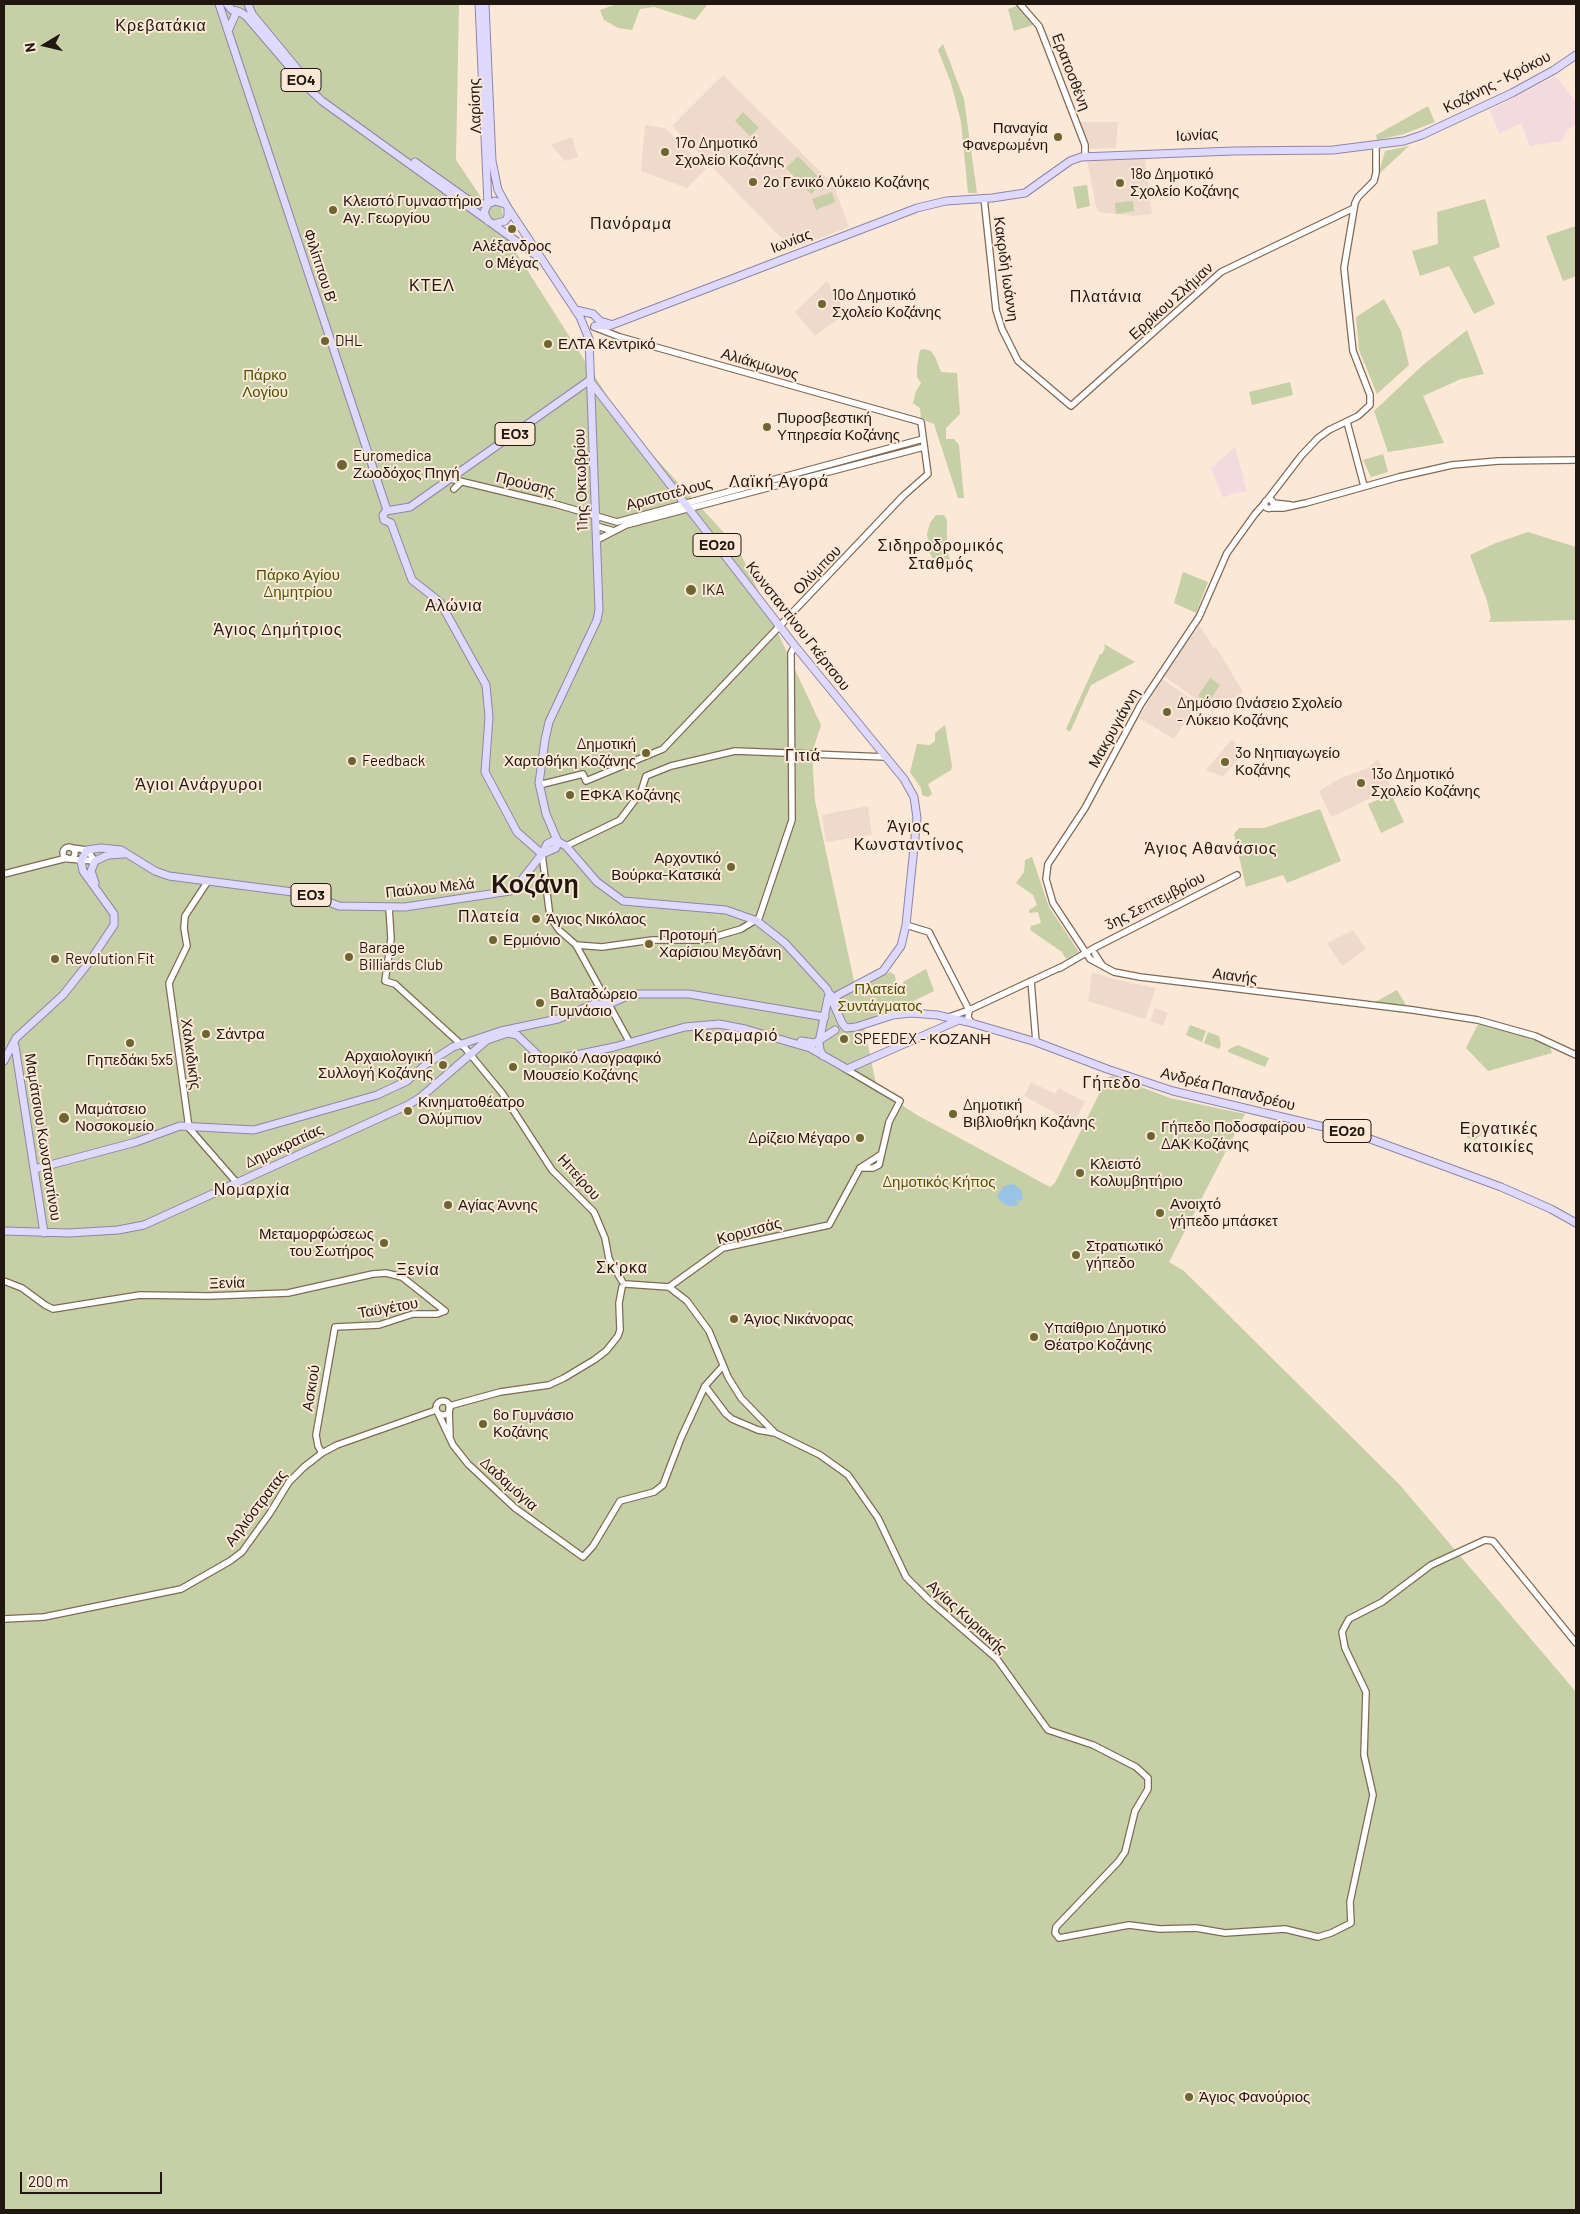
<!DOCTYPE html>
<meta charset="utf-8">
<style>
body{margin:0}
#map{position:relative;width:1580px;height:2214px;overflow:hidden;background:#fce8d7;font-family:Barlow,sans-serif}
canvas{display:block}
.frame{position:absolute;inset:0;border:5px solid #201710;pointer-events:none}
.north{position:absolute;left:20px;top:20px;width:50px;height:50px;-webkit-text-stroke:4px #fce8d7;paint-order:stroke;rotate:261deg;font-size:14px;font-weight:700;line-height:20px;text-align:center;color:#201710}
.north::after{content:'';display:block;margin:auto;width:18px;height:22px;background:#201710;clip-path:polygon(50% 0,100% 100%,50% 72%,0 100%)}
.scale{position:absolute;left:20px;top:2172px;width:142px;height:22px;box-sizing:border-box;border:2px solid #201710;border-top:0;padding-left:6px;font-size:15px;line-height:18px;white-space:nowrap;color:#201710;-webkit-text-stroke:4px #fce8d7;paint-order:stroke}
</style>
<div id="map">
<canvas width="1580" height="2214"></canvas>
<div class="frame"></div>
<div class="north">N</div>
<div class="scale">200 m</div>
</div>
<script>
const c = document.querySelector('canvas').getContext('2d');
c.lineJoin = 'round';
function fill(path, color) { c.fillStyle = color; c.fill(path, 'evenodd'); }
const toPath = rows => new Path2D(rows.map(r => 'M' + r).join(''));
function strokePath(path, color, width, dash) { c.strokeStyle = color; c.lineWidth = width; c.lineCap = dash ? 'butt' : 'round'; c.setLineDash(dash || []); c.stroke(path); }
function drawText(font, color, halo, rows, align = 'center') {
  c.font = font + ' Barlow,sans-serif'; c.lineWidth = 4; c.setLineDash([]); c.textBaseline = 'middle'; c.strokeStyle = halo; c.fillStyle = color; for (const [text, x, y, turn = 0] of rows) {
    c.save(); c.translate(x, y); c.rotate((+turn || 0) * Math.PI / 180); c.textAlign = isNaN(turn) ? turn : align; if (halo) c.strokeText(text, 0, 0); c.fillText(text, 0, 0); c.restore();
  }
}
fill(toPath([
 [1556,76,1576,102,1576,125,1567,130,1562,141,1530,146,1521,123,1499,134,1490,110],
 [1235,447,1247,491,1235,493,1223,498,1211,468]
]), '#f4dadf');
fill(toPath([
 [723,75,833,184,849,227,792,249,672,126],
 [1080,122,1118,122,1116,148,1090,149],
 [645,125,665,128,706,169,687,188,641,171],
 [572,137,578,157,565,161,551,145],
 [1087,159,1145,159,1152,214,1134,216,1099,212,1096,207],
 [827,281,846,313,815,336,795,312],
 [1199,625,1214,648,1216,647,1243,692,1238,696,1207,707,1164,676],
 [1162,679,1197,703,1174,739,1139,718],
 [1232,739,1244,753,1223,777,1206,770],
 [1378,759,1391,788,1331,817,1319,791,1341,778,1368,768],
 [868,806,872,835,826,842,822,815],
 [1353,930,1366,949,1342,966,1327,943],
 [1092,972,1113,979,1156,988,1145,1019,1088,1001],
 [1155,1008,1168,1013,1163,1026,1150,1021],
 [1031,1082,1055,1094,1059,1088,1085,1102,1074,1123,1024,1096]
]), '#eed9cb');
fill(toPath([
 [4,4,459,4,456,160,489,209,496,205,502,208,503,216,496,221,627,427,738,548,821,725,812,753,815,801,856,990,890,972,895,975,897,990,900,991,904,989,903,982,926,969,934,991,889,1013,863,1021,877,1089,917,1115,1050,1187,1055,1183,1107,1078,1112,1076,1170,1098,1245,1114,1169,1262,1184,1271,1399,1484,1576,1692,1576,2210,4,2210],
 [617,4,708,4,695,20,654,7,640,9,632,30,618,28,604,20,600,10],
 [1017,6,1033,25,1014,31,1008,9],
 [943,44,964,99,977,193,968,193,961,122,951,83,938,50],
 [1428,106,1435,122,1404,134,1377,140,1376,135],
 [743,112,759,128,750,136,735,121],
 [1409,146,1380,173,1379,172,1385,151],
 [798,156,823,182,811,194,786,168],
 [1087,185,1090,206,1077,209,1073,187],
 [832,192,835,202,816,210,812,199],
 [1485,199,1500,247,1473,257,1495,304,1474,314,1449,266,1420,276,1412,251,1438,244,1437,212],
 [1133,201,1134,211,1116,214,1115,203],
 [1576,226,1576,276,1563,281,1546,236],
 [1384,299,1401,331,1409,365,1377,394,1359,350,1356,317],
 [1467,330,1484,374,1461,379,1423,396,1444,443,1388,452,1374,411,1423,365],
 [924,349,931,351,935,357,941,372,957,373,960,414,946,428,946,439,954,439,959,445,964,498,958,498,934,424,921,419,920,408,913,403,916,391,921,383,917,377,917,367,920,350],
 [1290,382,1293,395,1252,405,1249,392],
 [1383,454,1388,472,1371,477,1363,460],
 [936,515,944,515,947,520,947,550,951,563,945,570,941,570,935,565,929,551,927,534,930,523],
 [1528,532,1576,547,1576,620,1489,622,1491,618,1487,601,1470,555,1496,543],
 [1183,572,1208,582,1196,613,1174,603],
 [1104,644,1135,662,1091,685,1070,732,1066,729,1100,654,1102,654,1105,648],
 [1210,678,1220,685,1208,703,1198,696],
 [945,725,952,766,951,770,928,784,932,794,928,797,922,795,921,788,910,772,917,744,930,745,935,741,935,733],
 [1391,794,1404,822,1381,833,1368,804],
 [1320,809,1341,861,1287,883,1283,875,1246,887,1234,834,1239,828,1264,828],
 [1032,857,1049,907,1079,952,1066,959,1062,952,1030,930,1031,926,1041,923,1038,912,1029,913,1029,910,1037,905,1033,895,1016,883,1024,872,1025,860],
 [1397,990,1406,1005,1375,1003,1375,1002],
 [1479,1022,1540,1041,1550,1046,1552,1053,1488,1071,1466,1048],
 [1190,1025,1206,1031,1202,1042,1186,1035],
 [1208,1032,1219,1036,1221,1045,1219,1049,1204,1043],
 [1238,1045,1269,1058,1265,1067,1228,1052,1229,1049],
 [1472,1122,1484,1126,1481,1135,1474,1140,1467,1138]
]), '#c6cfa5');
fill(toPath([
 [1014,1184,1021,1190,1023,1198,1021,1201,1016,1200,1019,1203,1018,1205,1009,1206,1001,1202,997,1196,1004,1186]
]), '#99c3e5');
const minor = toPath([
 [1020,4,1039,26,1043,36,1085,145,1085,156],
 [984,198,996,310,1002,329,1018,361,1071,406,1221,272,1354,208],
 [1347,422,1364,486],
 [451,479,555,504,617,522,923,439],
 [454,489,461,482],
 [1268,499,1301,456,1318,438,1329,430,1358,416,1370,405,1370,395,1353,351,1344,268,1355,203,1358,197,1374,181,1376,173,1376,146],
 '1264.5 504a4.5 4.5 0 1 1 9 0a4.5 4.5 0 1 1-9 0Z',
 [1273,503,1291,505],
 [1264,504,1255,514,1227,553,1199,617,1141,704,1085,808,1048,864,1046,879,1053,903,1090,959,1114,972,1140,977,1413,1010,1478,1020,1535,1036,1576,1055],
 [1271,508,1283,508,1306,503,1399,477,1452,465,1498,461,1576,460],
 [596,526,614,531],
 [597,540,626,525,924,447],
 [539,783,543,784,583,774,586,781,663,749,903,496,928,474,921,422,620,337,594,327],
 [566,846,620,820,641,792,646,776,671,766,735,751,886,757],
 '63 853a6 6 0 1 1 12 0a6 6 0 1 1-12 0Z',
 [542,854,550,917,559,930,576,945,630,1043],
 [69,859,95,861,87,850,72,848],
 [4,874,67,858],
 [208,881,185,916,184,928,187,946,169,983,189,1128,237,1183],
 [389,907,391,939,385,981,395,984,465,1048,502,1093,552,1170,594,1212,605,1238,609,1259,622,1281],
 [906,925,929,932,969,1010,968,1018,972,1023],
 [576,945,602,947,652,940,704,940,741,929,759,918,792,820,791,653,795,646],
 [1095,954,1102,965],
 [1060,968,1096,947,1237,875],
 [1031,981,1036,1042],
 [949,1017,969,1010,1061,967],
 [844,1068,900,1101,889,1122,879,1165,873,1168,860,1168],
 [4,1281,22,1288,45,1305,53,1309,140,1295,209,1296,288,1293,373,1274,386,1273,402,1277,445,1311,437,1314,413,1314,379,1325,335,1327,316,1435,318,1446,322,1453],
 [626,1284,669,1287,723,1248,829,1225,860,1168,880,1155],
 [669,1287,687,1301,709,1331,728,1377,741,1398,775,1433,820,1455,848,1475,878,1518,906,1577,929,1600,997,1659,1048,1730,1093,1745,1136,1767,1148,1778,1148,1789,1135,1811,1125,1852,1118,1862,1056,1927,1055,1933,1059,1938,1129,1925,1160,1929,1196,1928,1225,1933,1285,1929,1318,1937,1331,1933,1351,1923,1350,1902,1373,1795,1364,1755,1366,1692,1345,1648,1342,1632,1349,1619,1382,1602,1431,1565,1485,1540,1493,1541,1576,1643],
 [705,1386,726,1414,732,1419,758,1430,775,1433],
 '436 1408a7 7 0 1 1 14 0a7 7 0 1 1-14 0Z',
 [449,1406,500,1392,549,1385,564,1378,594,1360,606,1351,618,1336,620,1330,619,1303,622,1287],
 [449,1409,450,1437],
 [438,1413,453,1445,468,1464,515,1508,583,1557,593,1546,620,1501,654,1492,663,1485,681,1438,705,1386,723,1366],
 [4,1619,44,1617,181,1589,230,1561,242,1552,270,1513,289,1482,304,1467,322,1453,337,1445,436,1410]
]);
const major = toPath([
 [219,4,387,510],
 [227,4,232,10,240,12,246,16,306,86,322,101,537,256],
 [248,4,252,14,299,71],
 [479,4,488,204],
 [485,4,492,161,498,190,508,208,580,317,589,339,599,610,597,620,549,722,545,740,539,783,546,814,558,842],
 [228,31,237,11],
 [415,162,467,199,487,205],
 [488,221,484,212,488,204,495,201,505,204],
 [494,224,505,221,508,217,508,209],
 [576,310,593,314,600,321,610,324],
 [595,326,609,326,917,208,946,201,992,198,1025,193,1070,161,1081,157,1233,151,1333,150,1404,141,1422,135,1512,93,1554,70,1576,55],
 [590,381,795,646,904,779,914,797,917,818,913,857,906,925,901,946,883,971,838,995,834,999,835,1004],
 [391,523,412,580,440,602,486,685,489,717,485,772,517,832,542,854],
 [391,523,384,520,383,515,386,511,410,507,590,380],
 [542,854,556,848,558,842],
 [95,883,91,871,95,861,108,855,124,854],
 [517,1035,543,1060,547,1061,614,1047,685,1027,719,1024,745,1029,810,1048,847,1069,959,1020],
 [801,1041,815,1043,835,1030],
 [15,1046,44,1233],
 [823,1056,820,1050,819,1042,828,998,831,995],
 [4,1061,16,1038,63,995,90,961,114,925,114,914,83,871,81,861,87,850,101,848,121,850,155,871,169,876,308,894,339,906,405,907,510,891,520,882,542,854,547,844,555,840,566,846,597,882,623,901,726,910,757,921,785,943,827,989,842,1023,846,1028,856,1027,893,1015,911,1013,937,1015,968,1022,1036,1042,1107,1069,1173,1091,1362,1136,1501,1187,1551,1209,1576,1223],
 [35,1169,136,1142,180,1126,254,1130,377,1095,407,1081,425,1065,453,1047,501,1031,558,1019,594,1004,609,1004,632,994,689,994,825,1017],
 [4,1231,69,1233,118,1230,144,1225,408,1105,421,1097,487,1040,508,1033,517,1035]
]);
strokePath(minor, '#806a57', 8);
strokePath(major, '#8e86a9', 9);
strokePath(minor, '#fff', 5.5);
strokePath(major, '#dfdafd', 7);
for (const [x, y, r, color] of [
 [1058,137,5,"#6d6532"],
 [665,152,5,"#6d6532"],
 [753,182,5,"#6d6532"],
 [1120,183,5,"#6d6532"],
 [333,210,5,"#6d6532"],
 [512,229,5,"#6d6532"],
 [822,304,5,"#6d6532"],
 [325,341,5,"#6d6532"],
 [548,344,5,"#6d6532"],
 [767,427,5,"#6d6532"],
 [342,465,6,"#6d6532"],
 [691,590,6,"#6d6532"],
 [1167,712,5,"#6d6532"],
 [646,753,5,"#6d6532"],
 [352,761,5,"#6d6532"],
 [1225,762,5,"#6d6532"],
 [1361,783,5,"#6d6532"],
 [570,795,5,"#6d6532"],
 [731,867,5,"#6d6532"],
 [536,919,5,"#6d6532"],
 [493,940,5,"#6d6532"],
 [649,944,5,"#6d6532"],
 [349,957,5,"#6d6532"],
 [55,959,5,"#6d6532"],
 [540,1003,5,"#6d6532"],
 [206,1034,5,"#6d6532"],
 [844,1039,5,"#6d6532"],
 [130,1043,5,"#6d6532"],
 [443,1065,5,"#6d6532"],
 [513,1067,5,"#6d6532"],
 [408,1111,5,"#6d6532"],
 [953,1114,5,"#6d6532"],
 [64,1118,6,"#6d6532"],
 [1151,1136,5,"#6d6532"],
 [860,1138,5,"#6d6532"],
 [1080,1173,5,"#6d6532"],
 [448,1205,5,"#6d6532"],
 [1160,1213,5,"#6d6532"],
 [384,1243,5,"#6d6532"],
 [1076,1255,5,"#6d6532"],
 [734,1319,5,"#6d6532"],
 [1034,1337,5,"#6d6532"],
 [483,1424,5,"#6d6532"],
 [1189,2097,5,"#6d6532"]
]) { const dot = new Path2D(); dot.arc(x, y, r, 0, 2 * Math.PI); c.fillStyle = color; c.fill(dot); strokePath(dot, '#fce8d7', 2); }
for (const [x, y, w] of [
 [301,80,40],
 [515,434,40],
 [717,545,48],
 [311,895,40],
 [1347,1131,48]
]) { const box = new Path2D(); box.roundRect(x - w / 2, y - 11.5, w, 23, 4); c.fillStyle = '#fce8d7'; c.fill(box); strokePath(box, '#201710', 1); }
drawText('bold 14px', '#201710', null, [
 ["ΕΟ4",301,80],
 ["ΕΟ3",515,434],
 ["ΕΟ20",717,545],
 ["ΕΟ3",311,895],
 ["ΕΟ20",1347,1131]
]);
drawText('15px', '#201710', '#fce8d7', [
 ["Ερατοσθένη",1071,72,69],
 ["Κοζάνης - Κρόκου",1497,82,-27],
 ["Λαρίσης",475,106,-92],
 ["Ιωνίας",1197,135,-3],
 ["Ιωνίας",791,241,-21],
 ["Φιλίππου Β'",320,266,72],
 ["Κακριδή Ιωάννη",1006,269,82],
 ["Ερρίκου Σλήμαν",1171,301,-42],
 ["Αλιάκμωνος",760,364,16],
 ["11ης Οκτωβρίου",581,480,-92],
 ["Προύσης",526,484,14],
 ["Αριστοτέλους",669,494,-15],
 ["Ολύμπου",817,570,-46],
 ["Κωνσταντίνου Γκέρτσου",798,626,52],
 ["Μακρυγιάννη",1114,728,-61],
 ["Παύλου Μελά",430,888,-6],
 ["3ης Σεπτεμβρίου",1155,901,-27],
 ["Αιανής",1235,976,7],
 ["Χαλκιδικής",191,1054,82],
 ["Ανδρέα Παπανδρέου",1228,1089,14],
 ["Μαμάτσιου Κωνσταντίνου",43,1137,81],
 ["Δημοκρατίας",284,1146,-25],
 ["Ηπείρου",579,1177,48],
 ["Κορυτσάς",749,1231,-15],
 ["Ξενία",227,1283,-2],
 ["Ταϋγέτου",388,1308,-10],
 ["Ασκιού",311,1388,-81],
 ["Δαδαμόγια",509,1484,42],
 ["Αηλιόστρατας",256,1508,-53],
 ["Αγίας Κυριακής",967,1617,42]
]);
drawText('15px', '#201710', '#fce8d7', [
 ["Παναγία",1048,128,"right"],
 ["Φανερωμένη",1048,145,"right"],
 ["17ο Δημοτικό",675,143],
 ["Σχολείο Κοζάνης",675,160],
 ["18ο Δημοτικό",1130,174],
 ["Σχολείο Κοζάνης",1130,191],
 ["2ο Γενικό Λύκειο Κοζάνης",763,182],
 ["Κλειστό Γυμναστήριο",343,201],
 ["Αγ. Γεωργίου",343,218],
 ["Αλέξανδρος",512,246,"center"],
 ["ο Μέγας",512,263,"center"],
 ["10ο Δημοτικό",832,295],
 ["Σχολείο Κοζάνης",832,312],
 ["DHL",335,341],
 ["ΕΛΤΑ Κεντρικό",558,344],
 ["Πυροσβεστική",777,418],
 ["Υπηρεσία Κοζάνης",777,435],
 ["Euromedica",353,456],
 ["Ζωοδόχος Πηγή",353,473],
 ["IKA",702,590],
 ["Δημόσιο Ωνάσειο Σχολείο",1177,703],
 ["- Λύκειο Κοζάνης",1177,720],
 ["Δημοτική",636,744,"right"],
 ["Χαρτοθήκη Κοζάνης",636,761,"right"],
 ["3ο Νηπιαγωγείο",1235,753],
 ["Κοζάνης",1235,770],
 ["Feedback",362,761],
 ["13ο Δημοτικό",1371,774],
 ["Σχολείο Κοζάνης",1371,791],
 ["ΕΦΚΑ Κοζάνης",580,795],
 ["Αρχοντικό",721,858,"right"],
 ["Βούρκα-Κατσικά",721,875,"right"],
 ["Άγιος Νικόλαος",546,919],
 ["Προτομή",659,935],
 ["Χαρίσιου Μεγδάνη",659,952],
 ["Ερμιόνιο",503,940],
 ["Barage",359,948],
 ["Billiards Club",359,965],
 ["Revolution Fit",65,959],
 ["Βαλταδώρειο",550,994],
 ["Γυμνάσιο",550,1011],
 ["Σάντρα",216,1034],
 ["SPEEDEX - ΚΟΖΑΝΗ",854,1039],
 ["Αρχαιολογική",433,1056,"right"],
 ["Συλλογή Κοζάνης",433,1073,"right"],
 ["Ιστορικό Λαογραφικό",523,1058],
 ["Μουσείο Κοζάνης",523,1075],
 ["Γηπεδάκι 5x5",130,1060,"center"],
 ["Κινηματοθέατρο",418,1102],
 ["Ολύμπιον",418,1119],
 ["Δημοτική",963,1105],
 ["Βιβλιοθήκη Κοζάνης",963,1122],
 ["Μαμάτσειο",75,1109],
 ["Νοσοκομείο",75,1126],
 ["Γήπεδο Ποδοσφαίρου",1161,1127],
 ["ΔΑΚ Κοζάνης",1161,1144],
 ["Δρίζειο Μέγαρο",850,1138,"right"],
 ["Κλειστό",1090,1164],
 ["Κολυμβητήριο",1090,1181],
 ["Ανοιχτό",1170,1204],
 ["γήπεδο μπάσκετ",1170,1221],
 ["Αγίας Άννης",458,1205],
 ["Μεταμορφώσεως",374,1234,"right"],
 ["του Σωτήρος",374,1251,"right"],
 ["Στρατιωτικό",1086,1246],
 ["γήπεδο",1086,1263],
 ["Άγιος Νικάνορας",744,1319],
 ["Υπαίθριο Δημοτικό",1044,1328],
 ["Θέατρο Κοζάνης",1044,1345],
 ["6ο Γυμνάσιο",493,1415],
 ["Κοζάνης",493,1432],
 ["Άγιος Φανούριος",1199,2097]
], 'left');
drawText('15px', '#4b5402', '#fce8d7', [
 ["Πάρκο",265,375],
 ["Λογίου",265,392],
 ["Πάρκο Αγίου",298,575],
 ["Δημητρίου",298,592],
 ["Πλατεία",880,989],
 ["Συντάγματος",880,1006],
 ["Δημοτικός Κήπος",939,1182]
]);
c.letterSpacing = '1px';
drawText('16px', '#201710', '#fce8d7', [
 ["Κρεβατάκια",161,26],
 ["Πανόραμα",631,224],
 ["ΚΤΕΛ",432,286],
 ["Πλατάνια",1106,297],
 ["Λαϊκή Αγορά",779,482],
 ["Σιδηροδρομικός",941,546],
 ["Σταθμός",941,564],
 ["Αλώνια",454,606],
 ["Άγιος Δημήτριος",278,630],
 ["Γιτιά",803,756],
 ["Άγιοι Ανάργυροι",199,785],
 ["Άγιος",909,827],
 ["Κωνσταντίνος",909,845],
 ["Άγιος Αθανάσιος",1211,849],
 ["Πλατεία",489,917],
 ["Κεραμαριό",736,1036],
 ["Γήπεδο",1112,1083],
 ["Εργατικές",1499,1129],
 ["κατοικίες",1499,1147],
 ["Νομαρχία",252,1190],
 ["Σκ'ρκα",622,1268],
 ["Ξενία",418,1270]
]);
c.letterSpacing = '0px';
drawText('bold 25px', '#201710', '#fce8d7', [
 ["Κοζάνη",535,885]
]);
</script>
